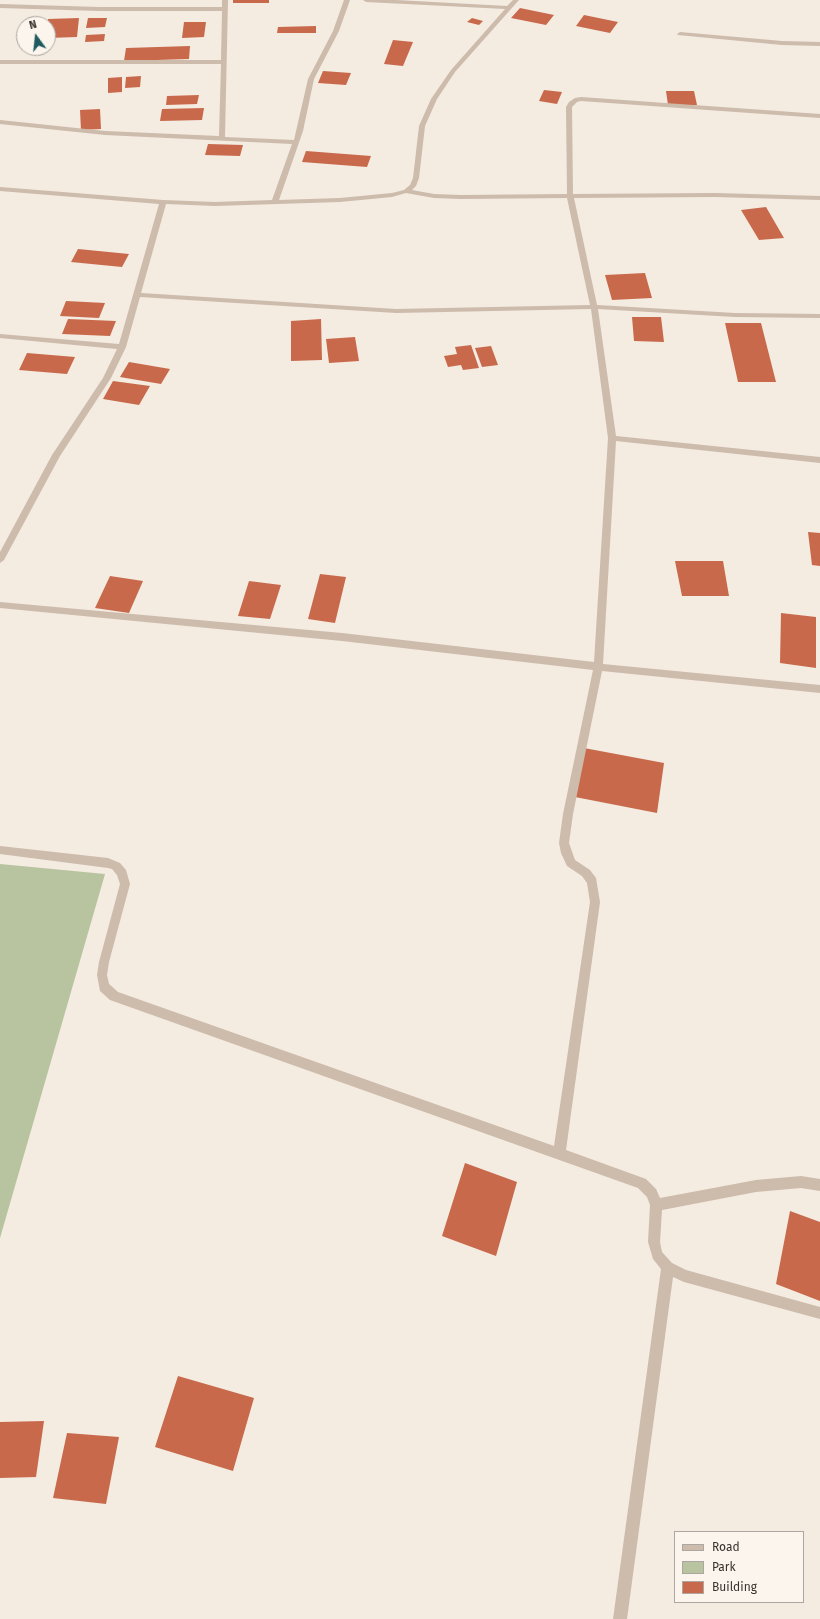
<!DOCTYPE html>
<style>
body{margin:0}
#map{position:relative;width:820px;height:1619px;overflow:hidden;background:#f4ebe1;font-family:"Fira Sans",sans-serif}
canvas{display:block}
.legend{position:absolute;left:674px;top:1531px;width:130px;height:72px;box-sizing:border-box;background:#fbf5ee;border:1px solid #aea6a0;margin:0;padding:5px 7px;list-style:none;font-size:12px;color:#3b302b}
.legend li{display:flex;align-items:center;gap:8px;height:20px}
.legend b{width:20px;border:1px solid #aea6a0}
.north{position:absolute;left:16px;top:16px;width:40px;height:40px;box-sizing:border-box;background:#fbf5ee;border:1px solid #aea6a0;border-radius:50%;rotate:345deg;font-size:11px;font-weight:700;line-height:16px;text-align:center;color:#3b302b}
.north::after{content:'';display:block;margin:auto;width:14px;height:18px;background:#1f5a5e;clip-path:polygon(50% 0,100% 100%,50% 72%,0 100%)}
</style>
<div id="map">
<canvas width="820" height="1619"></canvas>
<ul class="legend">
<li><b style="height:5px;background:#cdbbac"></b>Road</li>
<li><b style="height:11px;background:#b8c4a0"></b>Park</li>
<li><b style="height:11px;background:#c8694b"></b>Building</li>
</ul>
<div class="north">N</div>
</div>
<script>
const c = document.querySelector('canvas').getContext('2d');
c.lineJoin = 'round';
function fill(path, color) { c.fillStyle = color; c.fill(path, 'evenodd'); }
const toPath = rows => new Path2D(rows.map(r => 'M' + r).join(''));
fill(toPath([
 [0,864,105,874,0,1238]
]), '#b8c4a0');
fill(toPath([
 [233,0,269,0,269,3,233,3],
 [520,8,554,15,546,25,511,18],
 [584,15,618,22,610,33,576,26],
 [79,18,77,37,48,38,48,19],
 [88,18,107,18,105,27,86,28],
 [472,18,483,21,479,25,467,22],
 [184,22,206,22,204,37,182,38],
 [316,26,316,33,277,33,278,27],
 [105,34,104,41,85,42,86,35],
 [393,40,413,42,403,66,384,64],
 [190,46,189,59,124,61,126,48],
 [323,71,351,73,346,85,318,83],
 [141,76,140,87,125,88,126,77],
 [122,77,122,92,108,93,108,78],
 [544,90,562,92,557,104,539,101],
 [666,91,694,91,697,105,668,105],
 [199,95,197,104,166,105,167,96],
 [204,108,202,120,160,121,162,109],
 [100,109,101,129,81,130,80,110],
 [208,144,243,145,240,156,205,155],
 [306,151,371,156,367,167,302,162],
 [766,207,784,238,759,240,741,210],
 [78,249,129,254,122,267,71,262],
 [645,273,652,298,612,300,605,275],
 [66,301,105,303,99,318,60,316],
 [632,317,661,317,664,342,634,341],
 [68,319,116,321,110,336,62,334],
 [321,319,322,360,291,361,291,321],
 [725,323,761,323,776,382,738,382],
 [355,337,359,361,329,363,326,339],
 [471,345,479,368,463,370,461,365,448,367,444,356,457,354,455,347],
 [491,346,498,365,482,367,475,348],
 [27,353,75,357,67,374,19,370],
 [129,362,170,369,161,384,120,377],
 [113,381,150,386,139,405,103,399],
 [808,532,820,533,820,566,812,565],
 [675,561,723,561,729,596,682,596],
 [320,574,346,577,335,623,308,619],
 [110,576,143,581,129,613,95,608],
 [249,581,281,585,270,619,238,616],
 [781,613,816,617,816,668,780,663],
 [584,748,664,763,657,813,575,797],
 [465,1163,517,1182,496,1256,442,1236],
 [790,1211,820,1222,820,1301,776,1284],
 [178,1376,254,1398,233,1471,155,1447],
 [44,1421,36,1477,0,1478,0,1422],
 [67,1433,119,1437,106,1504,53,1498]
]), '#c8694b');
fill(toPath([
 [222,0,228,0,225,137,294,140,308,79,333,31,344,0,350,0,339,31,314,79,303,131,279,200,340,198,392,193,404,190,410,185,413,178,419,126,431,99,451,70,505,9,366,2,363,0,396,0,507,6,513,0,519,0,455,72,437,99,425,126,419,178,416,186,412,190,434,194,461,195,567,194,566,107,569,102,575,98,581,97,820,114,820,118,581,101,577,102,572,107,573,194,715,193,820,196,820,200,715,197,574,198,597,305,735,313,820,314,820,318,735,317,598,309,616,436,820,457,820,463,616,441,603,664,820,685,820,693,602,671,573,814,569,843,575,860,590,870,596,878,600,902,566,1150,646,1179,656,1189,660,1198,756,1180,801,1176,820,1179,820,1191,801,1188,756,1192,662,1210,660,1242,662,1252,672,1263,686,1270,820,1307,820,1319,684,1282,673,1277,627,1619,613,1619,661,1269,653,1259,648,1242,650,1205,647,1197,638,1188,110,1000,100,991,97,975,99,962,120,884,117,875,112,869,108,868,0,854,0,846,108,858,120,863,126,870,130,884,109,962,107,975,109,984,118,992,554,1146,590,902,587,883,582,876,567,866,561,853,559,843,563,814,593,670,342,641,0,608,0,602,342,633,594,662,608,438,591,309,396,313,140,297,126,347,111,378,60,456,4,560,0,563,0,552,52,455,103,378,117,349,0,338,0,334,119,344,159,204,0,191,0,187,163,200,215,202,272,200,292,144,105,135,0,124,0,120,105,131,219,136,221,64,0,64,0,60,221,60,222,11,99,11,0,8,0,4,99,7,222,7,222,0],
 [406,193,434,198,461,199,567,198,590,305,396,309,141,293,166,204,215,206,340,202,392,197,406,193],
 [680,32,782,41,820,42,820,46,782,45,678,35,677,34,680,32]
]), '#cdbbac');
</script>
